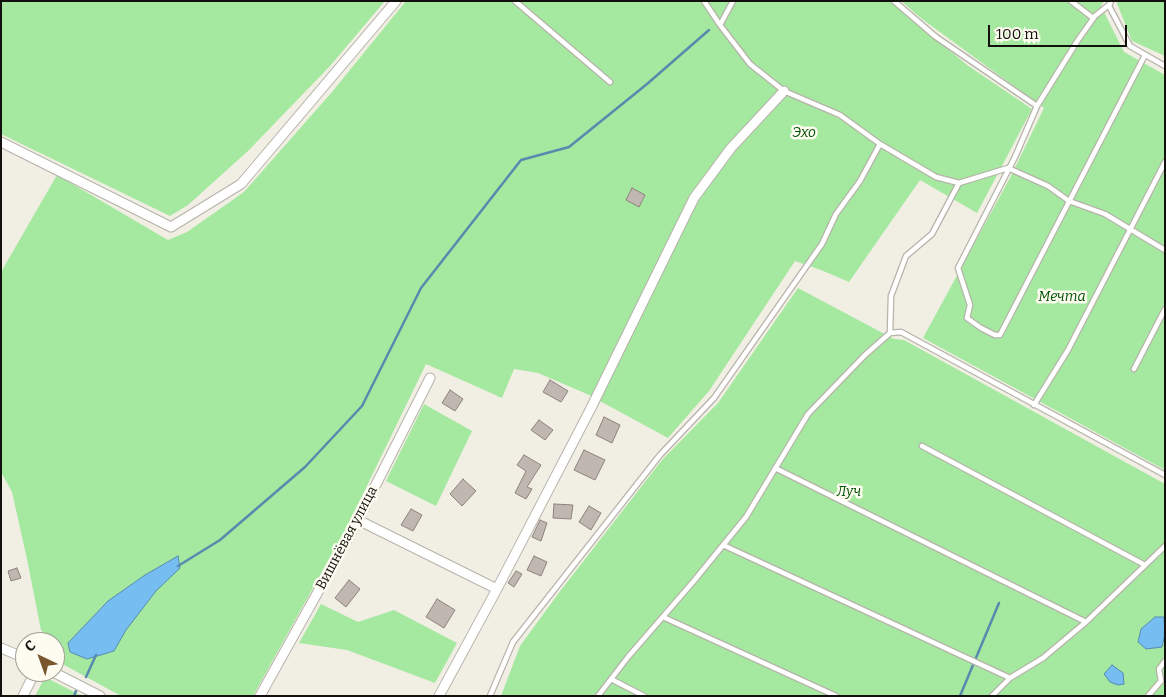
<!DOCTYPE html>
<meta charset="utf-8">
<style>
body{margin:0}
#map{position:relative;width:1166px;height:697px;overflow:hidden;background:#f1eee4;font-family:Bitter,serif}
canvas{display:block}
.frame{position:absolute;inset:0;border:2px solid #12110e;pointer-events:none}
.north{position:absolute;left:15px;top:632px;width:50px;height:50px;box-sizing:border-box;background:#fefcf1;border:1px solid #a09e96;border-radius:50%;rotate:318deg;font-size:14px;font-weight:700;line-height:20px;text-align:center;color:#12110e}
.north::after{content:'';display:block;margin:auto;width:18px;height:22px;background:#7a562f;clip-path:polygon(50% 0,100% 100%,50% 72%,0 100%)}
.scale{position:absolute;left:988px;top:25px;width:139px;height:22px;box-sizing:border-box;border:2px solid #12110e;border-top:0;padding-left:6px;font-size:15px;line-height:18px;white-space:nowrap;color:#12110e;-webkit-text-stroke:4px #fefcf1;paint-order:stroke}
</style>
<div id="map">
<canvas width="1166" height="697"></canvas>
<div class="frame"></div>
<div class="north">С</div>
<div class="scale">100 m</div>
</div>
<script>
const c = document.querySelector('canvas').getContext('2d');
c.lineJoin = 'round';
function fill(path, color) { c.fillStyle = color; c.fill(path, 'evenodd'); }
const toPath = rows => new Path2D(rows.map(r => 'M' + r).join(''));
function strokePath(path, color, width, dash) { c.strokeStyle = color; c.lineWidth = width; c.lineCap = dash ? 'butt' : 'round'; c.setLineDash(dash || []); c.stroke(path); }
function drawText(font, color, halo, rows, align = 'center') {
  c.font = font + ' Bitter,serif'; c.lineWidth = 5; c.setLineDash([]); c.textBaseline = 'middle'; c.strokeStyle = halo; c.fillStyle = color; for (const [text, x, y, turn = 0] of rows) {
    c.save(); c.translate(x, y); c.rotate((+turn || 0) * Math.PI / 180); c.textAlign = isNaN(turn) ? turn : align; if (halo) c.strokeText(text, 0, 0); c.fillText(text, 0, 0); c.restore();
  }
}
fill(toPath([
 [1,1,385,1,330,66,248,151,188,205,170,216,1,134],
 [406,1,890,1,967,65,1032,109,977,213,920,180,849,282,821,270,795,261,709,391,668,438,587,394,538,373,514,369,502,398,426,364,348,525,253,696,121,696,55,660,59,648,55,642,53,642,41,630,27,559,12,492,1,472,1,272,57,175,168,240,187,232,244,192,332,92],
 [901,1,1104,1,1101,6,1124,52,1165,75,1165,470,923,338,1011,176,1044,108,922,19],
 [1116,1,1165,1,1165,56,1132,41],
 [798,288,894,339,904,340,1165,484,1165,696,501,696,520,646,561,590,662,460,718,403],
 [424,404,472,431,436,506,386,481],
 [321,604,358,622,394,610,457,643,435,683,347,650,299,643],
 [45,677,82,696,35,696]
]), '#a5e8a0');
const water = toPath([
 [178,556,180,568,156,591,126,630,114,651,87,659,70,652,68,643,108,601,145,575,178,556],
 [1155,617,1164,617,1165,634,1162,647,1146,649,1138,642,1141,629,1155,617],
 [1112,665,1123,673,1124,684,1118,685,1110,682,1104,674,1112,665]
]);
fill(water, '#76bef2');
strokePath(water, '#588aae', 1);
strokePath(toPath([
 [178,566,220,540,305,467,362,406,421,288,521,160,569,147,647,84,709,30],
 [86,677,96,655],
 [74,696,76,691],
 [960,696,999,603]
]), '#588aae', 2.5);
const building = toPath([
 [632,188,645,195,639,207,626,200,632,188],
 [550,380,568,391,561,402,543,392,550,380],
 [450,390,463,399,455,411,442,403,450,390],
 [604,417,620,425,612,443,596,435,604,417],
 [539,420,553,430,545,440,531,430,539,420],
 [584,450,605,460,595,480,574,470,584,450],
 [524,455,541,465,527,487,532,489,526,499,515,493,526,471,517,465,524,455],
 [463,479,476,491,462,506,450,494,463,479],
 [554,504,573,505,571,519,553,518,554,504],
 [589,506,601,513,591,530,579,522,589,506],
 [411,509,422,515,413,531,401,525,411,509],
 [540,520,547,523,541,541,532,537,540,520],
 [534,556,547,562,541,576,527,570,534,556],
 [17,568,21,578,11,581,8,571,17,568],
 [516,571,522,574,514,587,508,583,516,571],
 [349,580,360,589,346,607,335,598,349,580],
 [437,599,455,610,444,628,426,617,437,599]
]);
fill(building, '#c1b7b1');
strokePath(building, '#8c837d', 1);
const service = toPath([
 [515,1,610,82],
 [704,1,720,25,733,1],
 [894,1,936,37,1037,106],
 [1071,1,1093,18],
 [1111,1,1109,6,1130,46,1165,66],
 [1110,4,1095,16,1078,40,1037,106,1015,157,958,268,970,305,967,318,981,328,995,335,1000,335,1145,55],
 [720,25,750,64,784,91,840,115,880,144],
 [890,333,891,296,906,256,932,234,959,183,1008,168,1048,186,1069,201,1105,214,1165,250],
 [1134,369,1165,309],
 [1034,405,1068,350,1165,162],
 [922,446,1145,565],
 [775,468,1086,622],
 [723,545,1010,678],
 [663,617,836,696],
 [611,679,644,696],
 [490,696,513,642,660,455,714,398,822,244,836,214,860,181,880,144,936,177,959,183],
 [598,696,628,657,693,582,746,517,808,414,865,355,890,333,901,332,1165,475],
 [992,696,1010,678,1043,658,1086,622,1165,546],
 [1148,696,1161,681,1159,669,1165,661]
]);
const minor = toPath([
 [1,142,171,227,241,184,396,1],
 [358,520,497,589],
 [1,648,25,658],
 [53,672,100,696],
 [23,696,35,672],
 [260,696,358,520,430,378],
 [439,696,497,589,590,410,694,198,731,148,784,91]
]);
strokePath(service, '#b6b3aa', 7);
strokePath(minor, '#b6b3aa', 11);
strokePath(service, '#fff', 4.5);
strokePath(minor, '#fff', 9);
drawText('italic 14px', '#005203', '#fefcf1', [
 ["Эхо",804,133],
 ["Мечта",1062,297],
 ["Луч",849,492]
]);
drawText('14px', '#12110e', '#fefcf1', [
 ["Вишнёвая улица",347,538,-62]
]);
</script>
